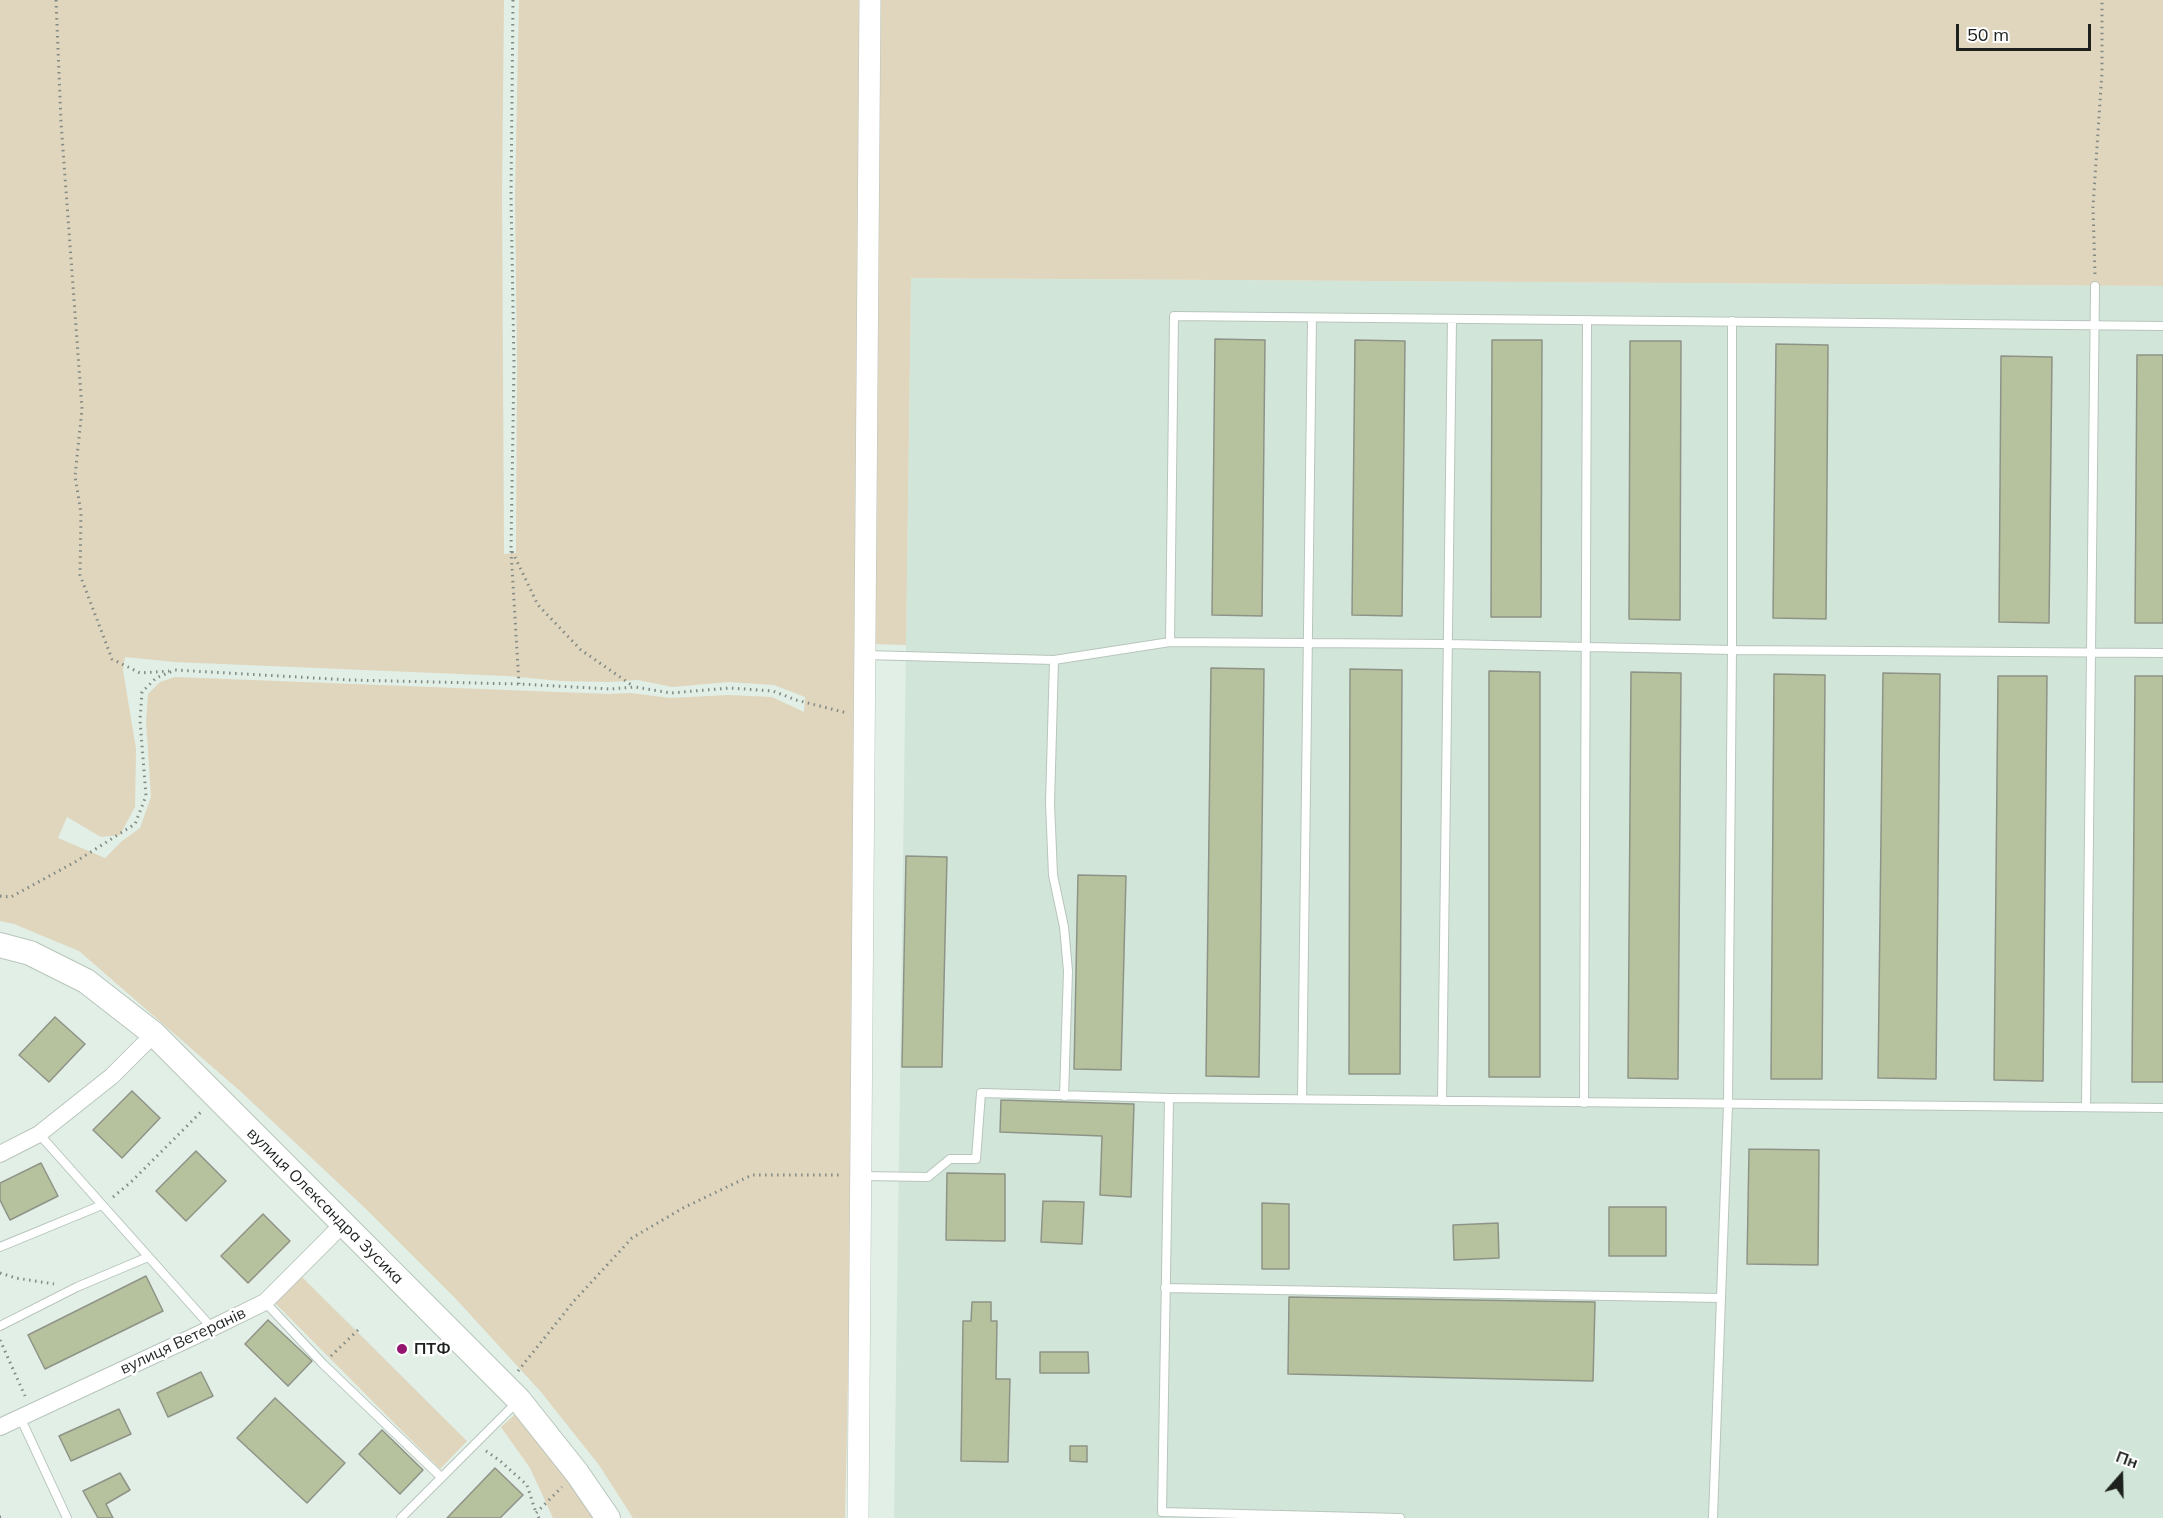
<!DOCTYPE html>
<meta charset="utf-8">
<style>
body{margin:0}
#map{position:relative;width:2163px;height:1518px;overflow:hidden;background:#e1efe6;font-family:Mulish,sans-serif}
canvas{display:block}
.north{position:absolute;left:2091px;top:1446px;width:60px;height:60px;-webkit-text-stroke:4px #fff;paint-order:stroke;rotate:20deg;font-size:16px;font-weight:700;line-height:24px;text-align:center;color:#1d221e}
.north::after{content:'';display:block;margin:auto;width:21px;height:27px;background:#1d221e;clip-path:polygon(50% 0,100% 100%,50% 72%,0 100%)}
.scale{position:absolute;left:1956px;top:24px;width:135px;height:27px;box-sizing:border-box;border:3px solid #1d221e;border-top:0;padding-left:8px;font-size:18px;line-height:21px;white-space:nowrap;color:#1d221e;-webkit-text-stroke:4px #fff;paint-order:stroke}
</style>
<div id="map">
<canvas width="2163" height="1518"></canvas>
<div class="north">Пн</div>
<div class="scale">50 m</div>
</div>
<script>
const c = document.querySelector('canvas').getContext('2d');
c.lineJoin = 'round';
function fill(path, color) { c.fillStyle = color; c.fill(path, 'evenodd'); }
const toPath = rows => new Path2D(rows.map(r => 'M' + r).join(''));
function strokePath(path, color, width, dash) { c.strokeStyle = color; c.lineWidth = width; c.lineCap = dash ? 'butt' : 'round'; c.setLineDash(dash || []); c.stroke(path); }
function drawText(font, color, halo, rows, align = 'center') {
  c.font = font + ' Mulish,sans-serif'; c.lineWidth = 5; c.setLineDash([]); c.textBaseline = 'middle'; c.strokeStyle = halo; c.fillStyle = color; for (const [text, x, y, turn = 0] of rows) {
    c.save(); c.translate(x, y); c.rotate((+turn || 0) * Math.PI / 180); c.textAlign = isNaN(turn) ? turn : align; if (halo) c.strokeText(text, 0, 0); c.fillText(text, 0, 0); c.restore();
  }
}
fill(toPath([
 [911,278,2163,286,2163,1518,894,1518]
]), '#d1e6d8');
fill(toPath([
 [0,0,504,0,502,195,504,554,516,553,517,363,515,196,519,0,865,0,855,1058,845,1518,633,1518,599,1465,541,1392,456,1299,365,1208,239,1090,79,951,14,924,0,921],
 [125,657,174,662,507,676,561,681,609,682,638,680,672,687,729,682,774,685,805,697,804,712,772,697,728,695,670,698,631,693,609,694,175,677,160,682,148,694,146,721,151,797,140,828,122,841,105,858,58,838,67,817,101,837,120,835,135,807,136,749,123,670],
 [878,0,2163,0,2163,286,911,278,906,645,873,644],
 [299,1274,467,1441,440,1469,272,1300],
 [520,1410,597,1518,553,1518,530,1468,501,1427]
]), '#e0d5bd');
const building = toPath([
 [1215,339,1265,340,1262,616,1212,615,1215,339],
 [1355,340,1405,341,1402,616,1352,615,1355,340],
 [1492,340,1542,340,1541,617,1491,617,1492,340],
 [1630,341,1681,341,1680,620,1629,619,1630,341],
 [1776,344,1828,345,1826,619,1773,618,1776,344],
 [2137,355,2163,355,2163,623,2135,623,2137,355],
 [2001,356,2052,357,2049,623,1999,622,2001,356],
 [1211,668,1264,669,1259,1077,1206,1076,1211,668],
 [1350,669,1402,670,1400,1074,1349,1074,1350,669],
 [1489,671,1540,672,1540,1077,1489,1077,1489,671],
 [1631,672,1681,673,1678,1079,1628,1078,1631,672],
 [1883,673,1940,674,1936,1079,1878,1078,1883,673],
 [1774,674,1825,675,1822,1079,1771,1079,1774,674],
 [1998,676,2047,676,2043,1081,1994,1080,1998,676],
 [2135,676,2163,676,2163,1082,2132,1082,2135,676],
 [906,856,947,857,942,1067,902,1067,906,856],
 [1078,875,1126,876,1121,1070,1074,1069,1078,875],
 [55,1017,85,1044,49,1082,19,1055,55,1017],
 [132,1091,160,1118,122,1158,93,1130,132,1091],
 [1001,1100,1134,1104,1131,1197,1100,1195,1102,1136,1000,1132,1001,1100],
 [1749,1149,1819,1150,1818,1265,1747,1264,1749,1149],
 [196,1151,226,1181,186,1221,156,1191,196,1151],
 [41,1163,58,1196,10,1220,0,1200,0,1183,41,1163],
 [947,1173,1005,1174,1005,1241,946,1240,947,1173],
 [1043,1201,1084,1202,1082,1244,1041,1242,1043,1201],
 [1262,1203,1289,1204,1289,1269,1262,1269,1262,1203],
 [1609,1207,1666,1207,1666,1256,1609,1256,1609,1207],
 [263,1214,290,1241,248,1283,221,1256,263,1214],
 [1498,1223,1499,1258,1454,1260,1453,1225,1498,1223],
 [146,1276,163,1311,45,1369,28,1335,146,1276],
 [1289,1297,1595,1302,1593,1381,1288,1374,1289,1297],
 [972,1302,991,1302,991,1321,997,1321,996,1379,1010,1379,1008,1462,961,1461,963,1321,971,1321,972,1302],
 [268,1320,312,1361,288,1386,245,1344,268,1320],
 [1040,1352,1088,1352,1089,1373,1040,1373,1040,1352],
 [201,1372,213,1396,168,1417,157,1393,201,1372],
 [275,1398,345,1463,307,1503,237,1438,275,1398],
 [119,1409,131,1434,71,1461,59,1436,119,1409],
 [382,1430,423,1470,400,1494,359,1454,382,1430],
 [1070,1446,1087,1446,1087,1462,1070,1461,1070,1446],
 [495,1468,523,1495,500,1518,447,1518,495,1468],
 [120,1473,130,1490,106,1504,113,1518,98,1518,83,1491,120,1473]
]);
fill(building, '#b6c29d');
strokePath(building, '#8f9387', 1.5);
const service = toPath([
 [1170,642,1174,316,2163,326],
 [865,655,1054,660],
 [1064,1096,1068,971,1064,927,1053,875,1050,803,1054,660,1170,642,1447,644,1732,650,2163,653],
 [1169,1098,1162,1512,1400,1518],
 [1302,1099,1312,318],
 [1442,1101,1452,319],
 [1584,1103,1587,320],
 [2086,1107,2095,286],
 [39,1134,212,1328],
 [862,1176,928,1177,950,1159,976,1159,981,1093,1169,1098,2163,1108],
 [0,1247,102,1205],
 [1165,1288,1721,1298],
 [265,1302,323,1364,441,1477],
 [0,1326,77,1287,148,1257],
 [20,1417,67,1518],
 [401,1518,517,1402],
 [1713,1518,1728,1105,1732,650,1732,321]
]);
const minor = toPath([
 [0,1154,39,1134,112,1076,154,1034],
 [0,1427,212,1328,265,1302,343,1224]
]);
const tertiary = toPath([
 [858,1518,870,0]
]);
const secondary = toPath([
 [0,945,30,953,86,981,154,1034,519,1400,577,1473,608,1518]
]);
strokePath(service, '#b8c5bc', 10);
strokePath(minor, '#b8c5bc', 18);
strokePath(tertiary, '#b8c5bc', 22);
strokePath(secondary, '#b8c5bc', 26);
strokePath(toPath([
 [56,0,61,122,82,409,75,476,81,513,80,575,112,659,140,673,169,671],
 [513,0,511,196,514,363,511,549,538,605,581,650,633,686],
 [2095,274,2093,207,2102,72,2102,0],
 [511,551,519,684],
 [0,896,11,897,75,862,135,824,146,796,140,720,142,692,156,678,175,670,350,680,519,684,610,689,635,687,671,693,729,688,773,691,796,700,847,713],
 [113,1197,131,1182,203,1110],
 [0,1273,16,1278,54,1284],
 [0,1340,25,1396],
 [331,1356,359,1329],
 [518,1371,574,1301,632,1238,683,1208,752,1175,843,1175],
 [486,1451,499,1460,527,1485,536,1513],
 [0,1517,1,1517],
 [539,1518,536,1513,562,1487]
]), '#818a84', 3, [1.5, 4.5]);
strokePath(service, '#fff', 8);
strokePath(minor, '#fff', 16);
strokePath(tertiary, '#fff', 21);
strokePath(secondary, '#fff', 24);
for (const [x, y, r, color] of [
 [402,1349,6,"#931570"]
]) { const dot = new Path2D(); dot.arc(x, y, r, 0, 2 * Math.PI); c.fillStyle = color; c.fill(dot); strokePath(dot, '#fff', 2); }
drawText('16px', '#1d221e', '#fff', [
 ["вулиця Олександра Зусика",325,1206,45],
 ["вулиця Ветеранів",183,1341,-25]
]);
drawText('bold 16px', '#1d221e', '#fff', [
 ["ПТФ",414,1349]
], 'left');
</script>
